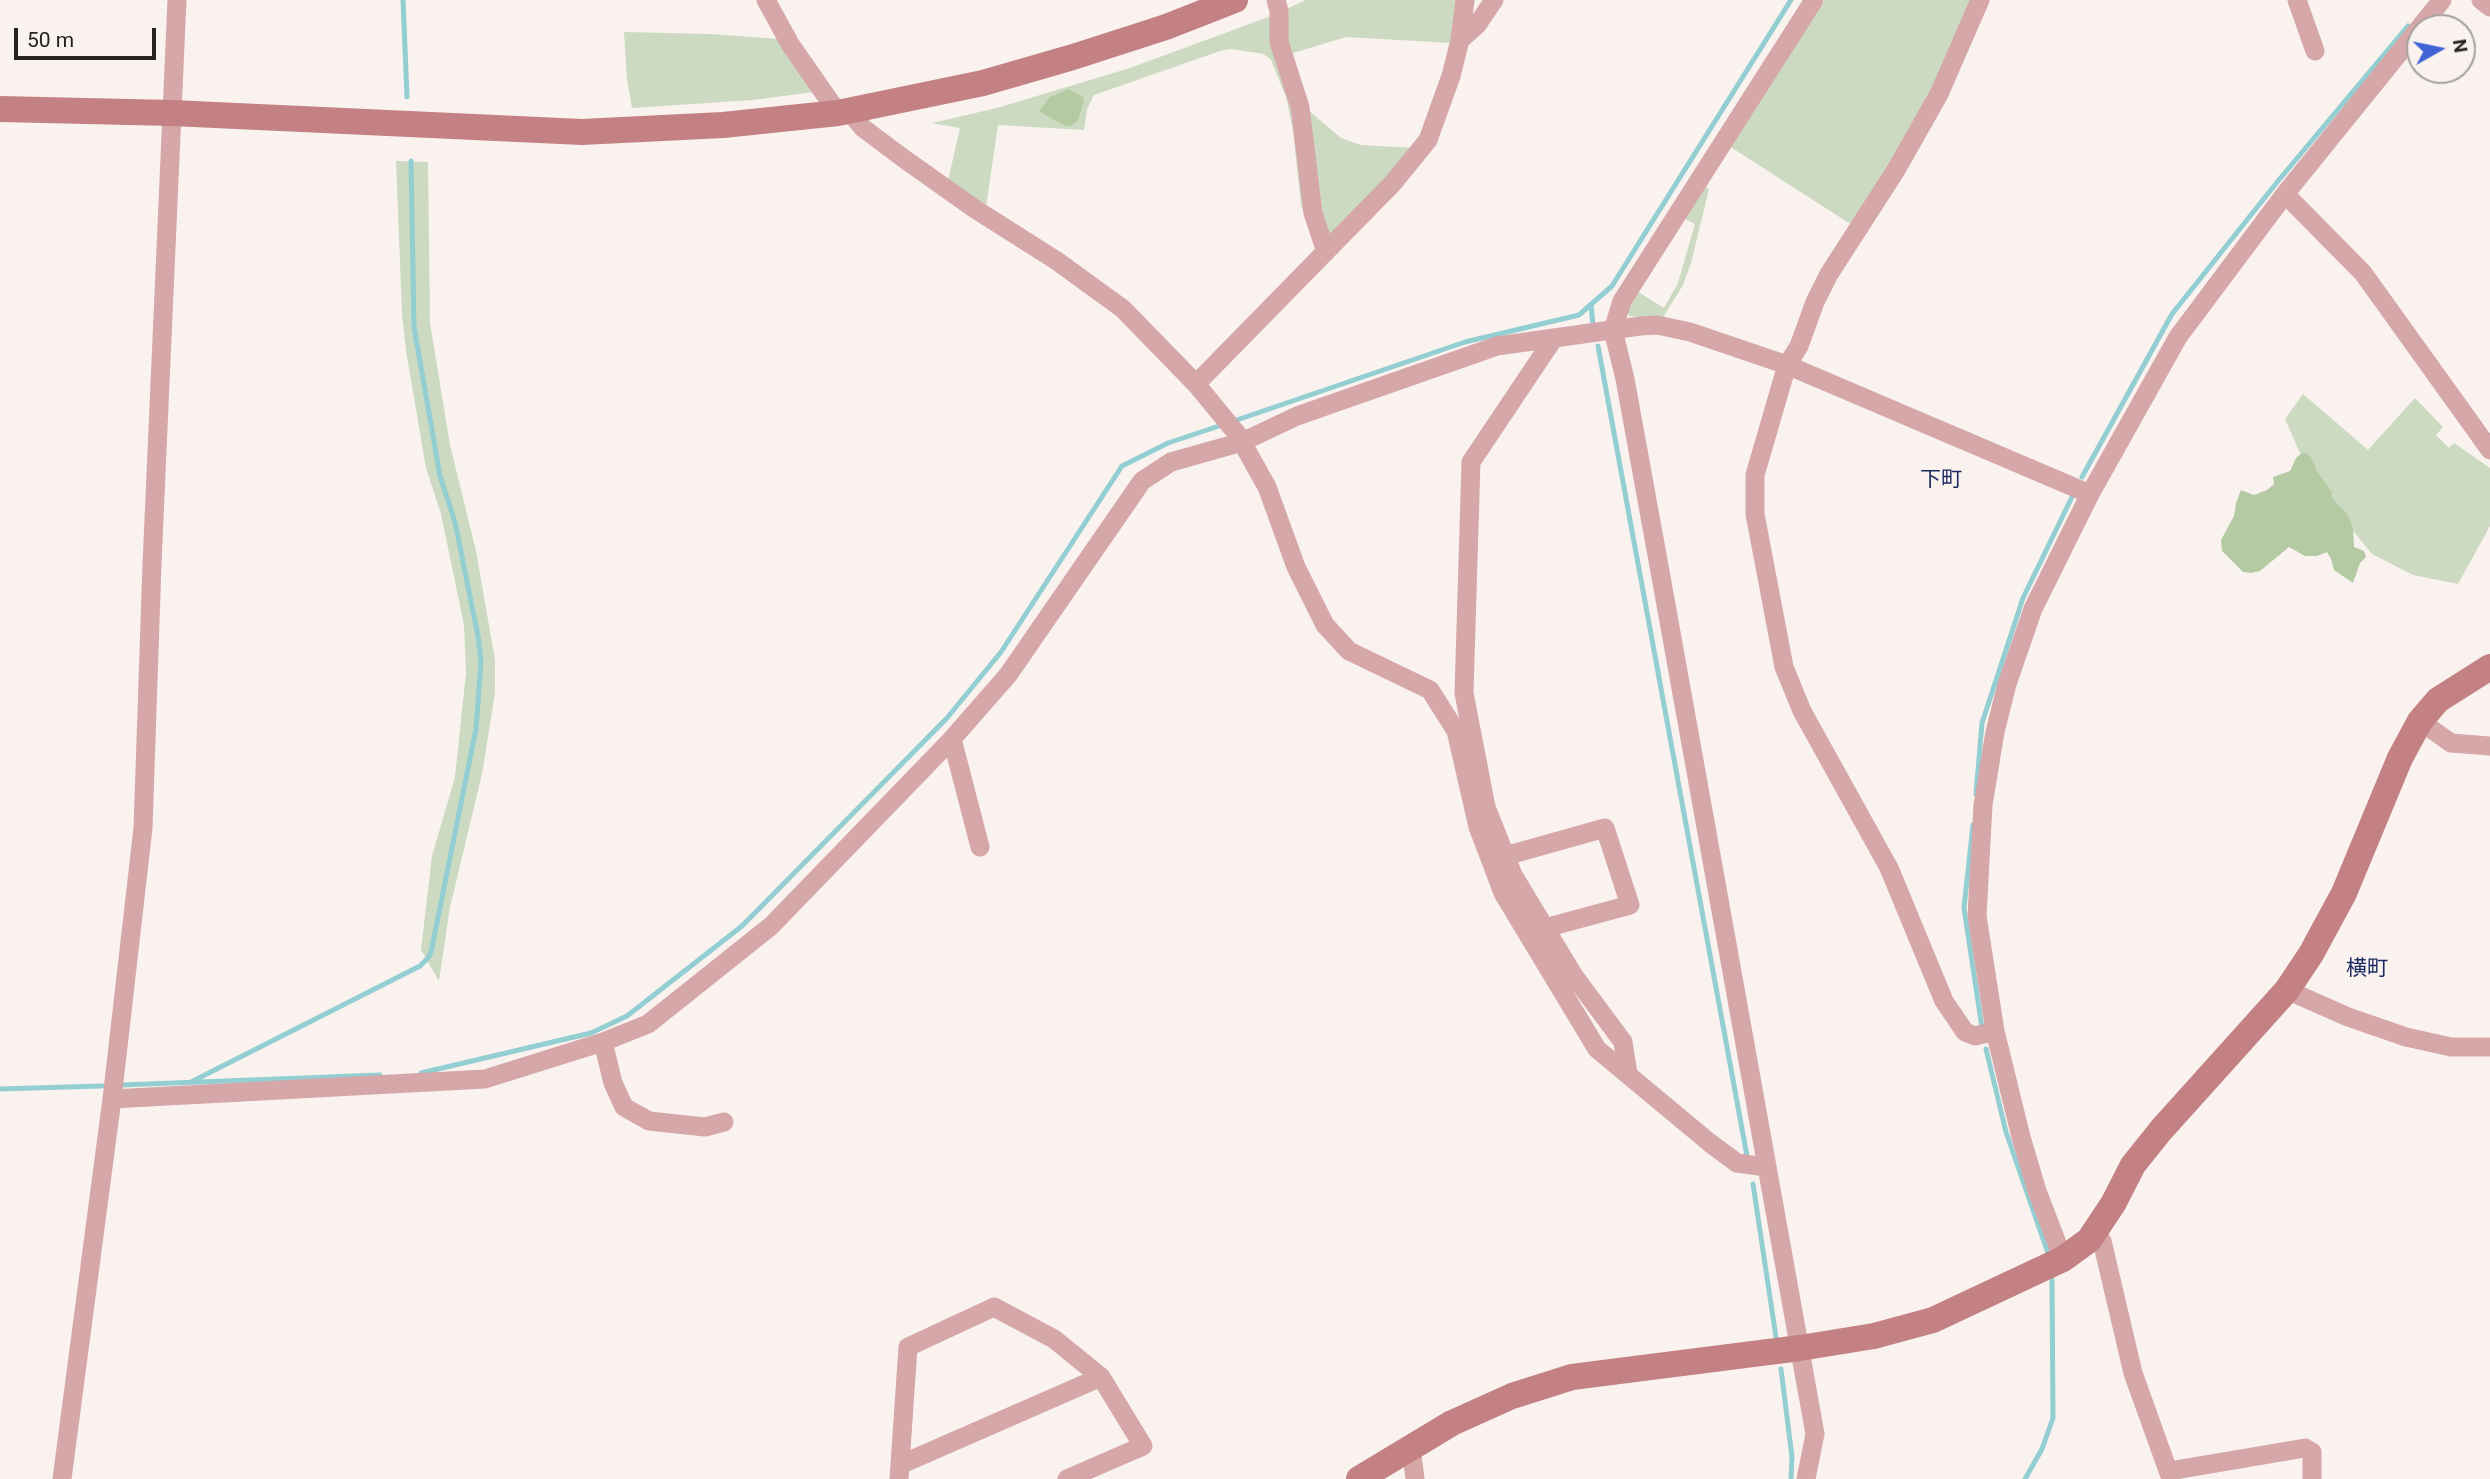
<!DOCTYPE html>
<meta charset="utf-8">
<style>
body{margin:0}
#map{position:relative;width:2490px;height:1479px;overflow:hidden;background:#faf2ef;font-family:Roboto,sans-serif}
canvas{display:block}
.north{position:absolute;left:2406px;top:14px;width:70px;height:70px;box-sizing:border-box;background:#faf2ef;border:2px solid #a59f9d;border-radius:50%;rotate:81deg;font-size:19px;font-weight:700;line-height:28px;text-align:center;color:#252221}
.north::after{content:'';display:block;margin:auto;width:24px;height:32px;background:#4064d6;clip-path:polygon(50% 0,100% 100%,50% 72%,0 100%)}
.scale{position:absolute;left:14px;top:28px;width:142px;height:32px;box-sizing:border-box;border:4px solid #252221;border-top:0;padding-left:9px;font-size:21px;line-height:24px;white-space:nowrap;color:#252221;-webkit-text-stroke:5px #faf2ef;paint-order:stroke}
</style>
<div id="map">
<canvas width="2490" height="1479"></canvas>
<div class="north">N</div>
<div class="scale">50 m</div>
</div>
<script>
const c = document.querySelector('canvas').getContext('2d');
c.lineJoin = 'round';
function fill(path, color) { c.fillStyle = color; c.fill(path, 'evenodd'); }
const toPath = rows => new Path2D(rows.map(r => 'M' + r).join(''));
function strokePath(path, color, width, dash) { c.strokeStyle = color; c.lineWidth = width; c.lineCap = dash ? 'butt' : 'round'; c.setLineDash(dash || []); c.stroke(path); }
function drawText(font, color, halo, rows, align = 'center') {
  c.font = font + ' Roboto,"Noto Sans JP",sans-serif'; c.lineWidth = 7; c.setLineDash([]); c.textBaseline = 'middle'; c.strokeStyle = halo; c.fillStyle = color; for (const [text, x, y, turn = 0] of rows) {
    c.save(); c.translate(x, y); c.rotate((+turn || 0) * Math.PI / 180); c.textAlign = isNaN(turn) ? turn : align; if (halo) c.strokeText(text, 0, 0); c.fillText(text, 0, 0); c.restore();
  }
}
fill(toPath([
 [1306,0,1458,0,1452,43,1346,37,1290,54,1282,31,1286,9],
 [1825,0,1974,0,1932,97,1852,225,1729,146],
 [1271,16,1288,89,1304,213,1301,205,1293,131,1286,97,1271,60,1264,54,1230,49,1220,51,1094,95,1087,109,1084,130,998,125,986,207,948,181,960,128,932,123,997,108,1130,68],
 [624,32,710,34,778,39,788,58,814,92,753,100,632,108,627,79],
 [1308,110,1341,138,1361,145,1414,148,1333,235,1328,234,1325,228],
 [396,161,428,162,430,323,450,445,476,551,495,660,495,693,482,774,450,907,439,981,421,950,432,856,455,777,466,673,465,648,464,625,441,514,426,468,406,351,402,313],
 [1702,184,1709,189,1691,263,1683,285,1662,319,1630,316,1626,312,1635,290,1664,308,1678,283,1695,224,1681,217],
 [2303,394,2368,450,2415,398,2443,427,2436,435,2449,448,2454,443,2490,468,2490,526,2458,584,2413,575,2372,554,2336,510,2307,469,2285,419]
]), '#cbdac0');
fill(toPath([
 [1069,89,1082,96,1084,101,1078,120,1071,126,1065,126,1039,111,1050,97],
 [2302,453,2306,453,2310,456,2315,465,2315,469,2332,492,2331,497,2347,514,2353,528,2354,547,2364,551,2366,557,2360,563,2353,583,2334,570,2331,559,2327,552,2317,556,2305,556,2289,547,2260,571,2251,573,2243,572,2222,551,2221,540,2234,516,2236,503,2241,490,2254,495,2267,490,2274,484,2273,477,2290,471,2296,458]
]), '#b4caa2');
strokePath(toPath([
 [403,0,407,97],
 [1591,305,1593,325],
 [1598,346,1747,1156],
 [1231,422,1465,342,1579,315,1612,286,1791,0],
 [2082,477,2172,314,2278,181,2408,26],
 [1976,794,1982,723,2023,598,2072,497],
 [1973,825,1964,908,1982,1028],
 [1986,1049,2006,1132,2049,1256],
 [421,1073,591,1033,627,1016,742,926,947,718,1001,652,1122,466,1168,443,1222,425],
 [191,1082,420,966,428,958,431,952,476,729,481,661,478,636,455,522,440,476,414,327,411,161],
 [122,1085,380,1075],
 [0,1089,102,1086],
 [1753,1184,1777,1344],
 [1781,1369,1792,1457,1791,1479],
 [2025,1479,2042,1449,2053,1418,2052,1280]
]), '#93ced2', 5);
strokePath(toPath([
 [766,0,790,44,838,113],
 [1276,0,1279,11,1279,42,1300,107,1313,213,1326,252],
 [1980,0,1939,94,1896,170,1829,274,1815,302,1799,346,1787,365,1755,475,1755,514,1784,667,1802,711,1889,868,1944,1001,1965,1032,1975,1036,1995,1031],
 [2297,0,2315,51],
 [2481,0,2490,7],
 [1460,40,1477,25,1494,0],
 [849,111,863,128,903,158,975,209,1057,261,1123,309,1196,384,1238,435,1267,487,1296,567,1325,625,1349,651,1430,690,1456,731,1478,827,1503,893,1597,1049,1710,1143,1737,1163,1766,1167],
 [2285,194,2363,273,2490,450],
 [1554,338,1471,462,1464,693,1486,807,1513,875,1574,976,1623,1042,1628,1074],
 [1196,384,1393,183,1428,140,1451,76,1460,40,1465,0],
 [2420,721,2451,743,2490,746],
 [952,739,980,847],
 [1505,856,1605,828,1630,905,1545,928],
 [2287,990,2348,1017,2406,1037,2451,1047,2490,1047],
 [603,1042,613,1083,624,1107,649,1121,705,1127,724,1122],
 [112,1099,485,1079,603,1042,648,1024,771,926,952,739,1008,675,1142,481,1171,462,1242,442,1297,416,1497,346,1640,326,1657,325,1690,332,1787,365,2090,494],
 [2094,1232,2102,1241,2133,1373,2171,1479],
 [2063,1259,2037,1191,2021,1137,1995,1031,1977,916,1983,805,1995,732,2007,684,2033,609,2090,494,2178,337,2285,194,2442,0],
 [1411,1447,1415,1479],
 [902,1464,1101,1377],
 [2169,1471,2305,1448,2312,1452,2312,1479],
 [62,1479,112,1099,143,828,152,564,177,0],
 [899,1479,908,1347,994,1307,1054,1339,1101,1377,1143,1446,1067,1479],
 [1806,1479,1815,1434,1665,599,1625,379,1613,330,1622,301,1814,0]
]), '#d5a7a9', 19);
strokePath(toPath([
 [0,109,172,113,582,132,723,125,838,113,983,83,1073,57,1166,27,1235,0],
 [1359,1479,1452,1423,1512,1396,1572,1377,1800,1348,1874,1336,1933,1320,2063,1259,2089,1240,2113,1204,2133,1165,2161,1130,2287,990,2311,954,2344,893,2400,758,2420,721,2438,700,2490,667]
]), '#c38184', 26);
drawText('21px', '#192a61', '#faf2ef', [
 ["下町",1941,481],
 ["横町",2367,970]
]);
</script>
